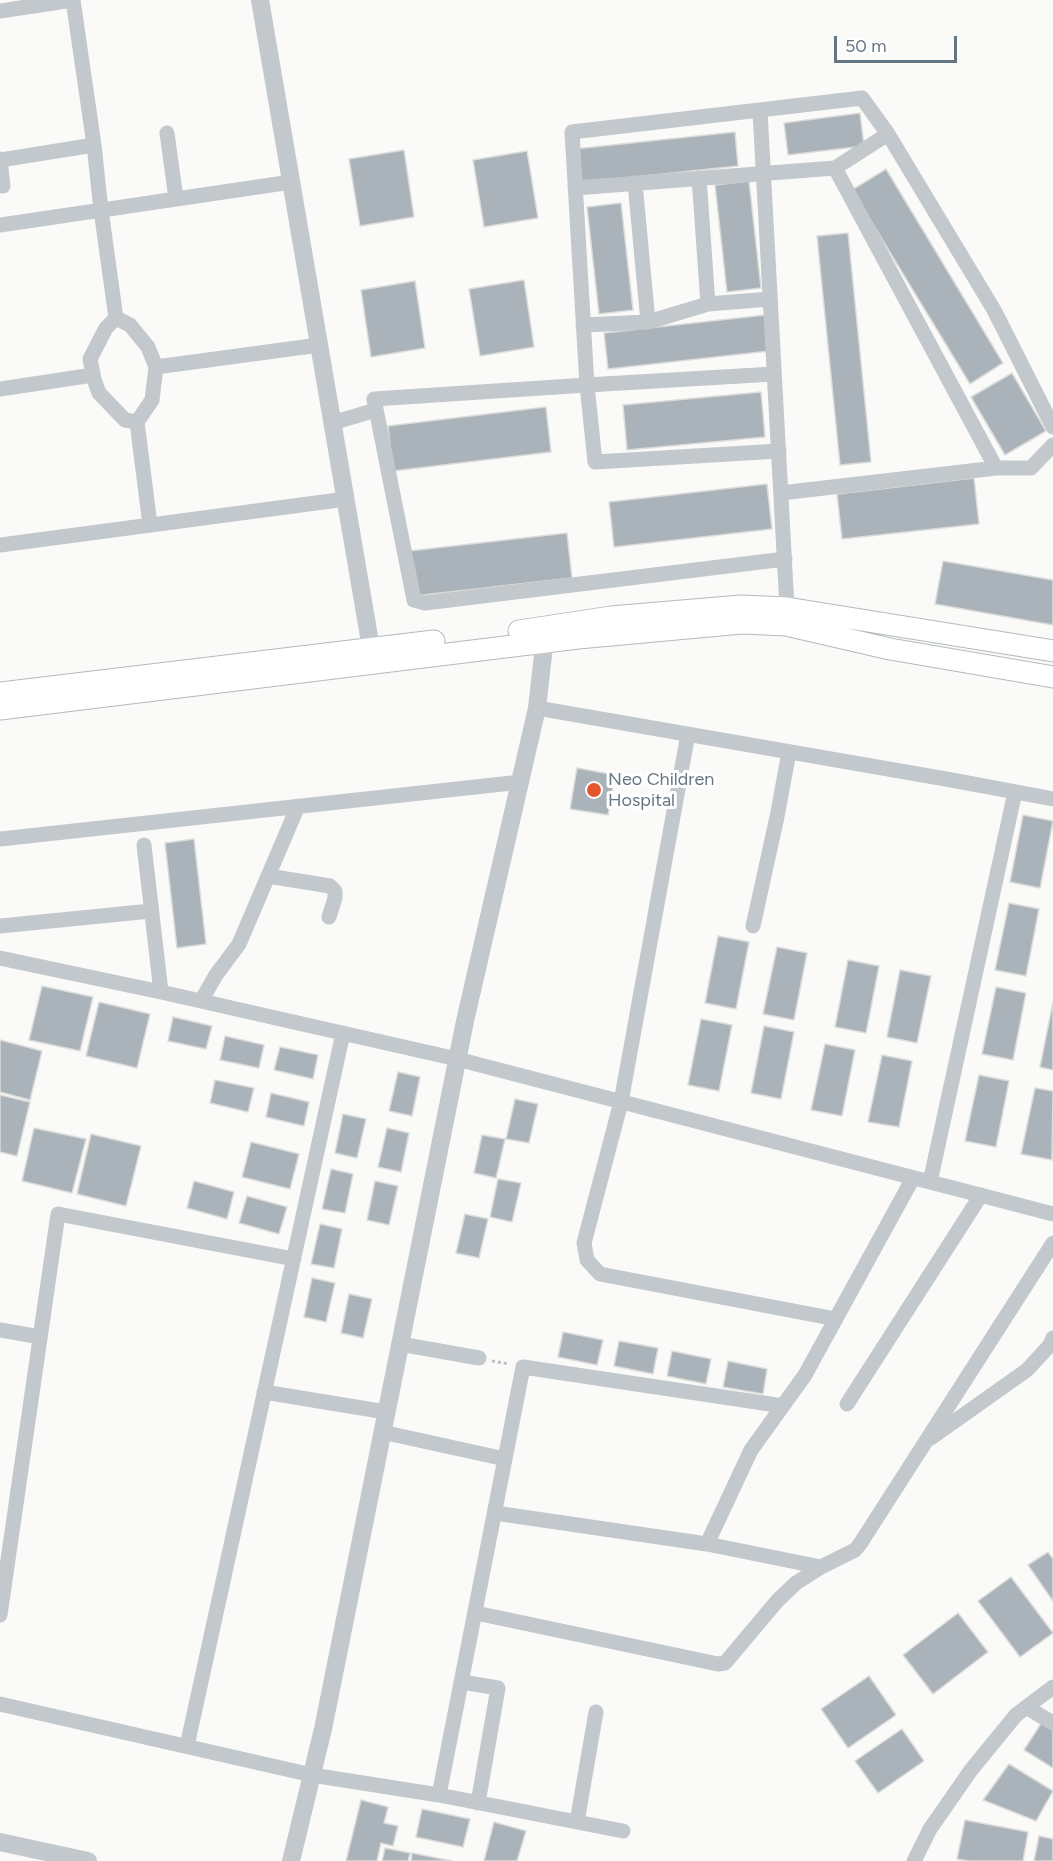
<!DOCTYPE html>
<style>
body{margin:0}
#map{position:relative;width:1053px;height:1861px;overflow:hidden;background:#fafaf8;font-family:Figtree,sans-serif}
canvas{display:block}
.scale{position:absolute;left:834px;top:36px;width:123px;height:27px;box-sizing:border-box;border:3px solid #657683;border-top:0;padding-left:8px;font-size:18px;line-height:21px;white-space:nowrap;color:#657683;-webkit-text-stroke:4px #fff;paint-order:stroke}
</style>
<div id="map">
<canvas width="1053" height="1861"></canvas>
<div class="scale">50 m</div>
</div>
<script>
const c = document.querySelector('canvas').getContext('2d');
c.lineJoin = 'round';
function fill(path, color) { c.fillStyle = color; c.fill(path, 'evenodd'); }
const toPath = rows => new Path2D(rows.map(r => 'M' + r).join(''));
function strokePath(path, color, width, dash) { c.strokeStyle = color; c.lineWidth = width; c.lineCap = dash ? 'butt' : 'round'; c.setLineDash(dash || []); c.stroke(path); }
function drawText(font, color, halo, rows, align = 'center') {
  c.font = font + ' Figtree,sans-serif'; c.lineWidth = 6; c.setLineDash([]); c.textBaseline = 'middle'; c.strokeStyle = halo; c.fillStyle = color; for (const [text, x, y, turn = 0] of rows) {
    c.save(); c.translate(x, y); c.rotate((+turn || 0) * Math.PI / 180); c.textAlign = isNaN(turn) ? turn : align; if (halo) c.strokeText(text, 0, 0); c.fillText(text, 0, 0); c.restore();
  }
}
const building = toPath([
 [860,113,864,146,788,155,784,123,860,113],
 [735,132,738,166,578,183,574,149,735,132],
 [404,150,414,217,360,226,349,159,404,150],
 [527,151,538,218,484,227,473,160,527,151],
 [886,169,1003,363,970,384,852,190,886,169],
 [749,181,761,288,727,292,715,185,749,181],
 [621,203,633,310,599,314,587,207,621,203],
 [848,233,871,462,840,465,817,236,848,233],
 [524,280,534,347,480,356,469,289,524,280],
 [415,281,425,348,371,357,361,290,415,281],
 [765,315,769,351,608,369,604,333,765,315],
 [1012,373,1046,431,1005,455,971,397,1012,373],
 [761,392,765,437,627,450,623,405,761,392],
 [546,407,551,452,393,471,388,426,546,407],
 [974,478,979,524,842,539,837,494,974,478],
 [767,484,772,529,614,547,609,502,767,484],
 [567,533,572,578,414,596,409,551,567,533],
 [943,561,1053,580,1053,625,935,604,943,561],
 [577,768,615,775,608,815,570,809,577,768],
 [1023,815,1053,821,1040,888,1010,882,1023,815],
 [194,839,206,944,177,948,165,843,194,839],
 [1009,903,1039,909,1026,976,995,970,1009,903],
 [718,936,749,942,736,1009,705,1003,718,936],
 [777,947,807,953,794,1020,763,1014,777,947],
 [848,960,879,966,866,1033,835,1027,848,960],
 [900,970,931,976,917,1043,887,1037,900,970],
 [42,986,93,997,80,1051,29,1040,42,986],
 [996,987,1026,993,1013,1060,982,1054,996,987],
 [99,1002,150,1014,137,1068,86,1056,99,1002],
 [1053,1002,1053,1070,1040,1067,1053,1002],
 [173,1017,212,1026,206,1049,168,1041,173,1017],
 [701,1019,732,1025,719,1091,688,1085,701,1019],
 [764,1026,794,1032,781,1099,751,1093,764,1026],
 [225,1036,264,1045,259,1068,220,1060,225,1036],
 [0,1040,42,1051,30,1100,0,1092,0,1040],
 [825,1044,855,1050,842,1116,811,1110,825,1044],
 [280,1047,318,1055,313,1079,274,1070,280,1047],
 [882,1055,912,1061,899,1127,868,1122,882,1055],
 [398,1072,420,1077,412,1116,389,1111,398,1072],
 [979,1075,1009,1081,996,1147,965,1141,979,1075],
 [215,1080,254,1088,248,1112,210,1103,215,1080],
 [1035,1088,1053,1091,1052,1160,1021,1154,1035,1088],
 [271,1093,309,1102,304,1126,266,1117,271,1093],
 [0,1095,30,1102,17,1156,0,1152,0,1095],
 [515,1099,538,1104,529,1143,506,1139,515,1099],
 [343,1114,366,1119,357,1158,335,1153,343,1114],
 [34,1128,86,1139,72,1193,22,1181,34,1128],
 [387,1128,409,1133,401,1172,378,1167,387,1128],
 [91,1134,141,1146,126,1206,77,1194,91,1134],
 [482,1135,505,1139,496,1178,474,1173,482,1135],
 [251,1142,299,1154,290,1189,242,1177,251,1142],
 [331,1169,353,1174,345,1213,322,1209,331,1169],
 [498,1179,521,1183,512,1222,490,1217,498,1179],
 [194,1181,234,1192,227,1219,187,1208,194,1181],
 [375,1181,398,1186,389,1225,367,1220,375,1181],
 [247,1196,287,1207,279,1234,239,1223,247,1196],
 [465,1214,488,1219,479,1258,456,1253,465,1214],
 [320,1224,342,1229,334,1268,311,1264,320,1224],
 [312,1278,335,1283,326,1322,304,1317,312,1278],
 [349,1294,372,1299,363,1338,341,1333,349,1294],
 [563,1332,603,1340,597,1365,558,1357,563,1332],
 [619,1341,658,1348,653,1374,614,1366,619,1341],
 [672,1351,711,1359,706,1384,667,1376,672,1351],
 [728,1361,767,1369,763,1394,723,1387,728,1361],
 [1048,1552,1053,1559,1053,1601,1028,1565,1048,1552],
 [1011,1577,1053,1633,1020,1657,978,1601,1011,1577],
 [958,1613,988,1652,933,1694,903,1655,958,1613],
 [869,1676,896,1715,848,1748,821,1709,869,1676],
 [1044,1719,1053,1725,1053,1768,1024,1750,1044,1719],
 [902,1729,924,1761,878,1793,855,1761,902,1729],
 [1009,1764,1053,1791,1036,1821,983,1800,1009,1764],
 [361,1800,388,1807,384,1823,398,1826,393,1846,381,1843,377,1861,346,1861,361,1800],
 [422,1809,470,1819,463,1847,416,1837,422,1809],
 [965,1820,1028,1832,1023,1861,969,1861,957,1859,965,1820],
 [494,1822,526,1831,517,1861,484,1861,494,1822],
 [1039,1836,1053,1839,1053,1861,1034,1861,1039,1836],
 [385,1848,410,1853,408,1861,382,1861,385,1848],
 [412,1853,452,1861,411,1861,412,1853]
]);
fill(building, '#aab3b9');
strokePath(building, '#dcdcda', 1.5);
const secondary = toPath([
 [519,631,611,617,741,606,787,608,1053,651],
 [0,693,434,641],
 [0,709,578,638,742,623,786,625,890,649,1053,677]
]);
strokePath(secondary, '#b3babf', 23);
strokePath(toPath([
 [492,1361,509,1364]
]), '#bbbfc2', 3, [3, 3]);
strokePath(toPath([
 [73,0,94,145,101,210,116,318,130,325,148,347,156,367,152,400,137,422,150,525],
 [0,11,73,0],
 [760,111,787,608],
 [167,133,176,199],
 [0,159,3,186],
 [0,160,94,145],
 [835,168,996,468],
 [699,178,708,304],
 [635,183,648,322],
 [575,188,835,168,888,134],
 [0,225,291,182],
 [116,318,106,328,90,359,94,379,99,393,125,420,137,422],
 [583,325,648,322,708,304,770,299],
 [156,367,319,345],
 [774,374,587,385,595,462,779,451],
 [0,389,93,375],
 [332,423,376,410],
 [781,493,996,468,1031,468,1053,445],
 [0,545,346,499],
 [785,559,425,603,414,600,374,399,587,385,572,132,862,98,888,134,994,310,1053,427],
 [537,708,946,779,1053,799],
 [688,734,621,1102,584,1243,587,1260,600,1274,836,1319],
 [0,839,521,782],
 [144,845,161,992],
 [268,876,330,886,335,891,335,898,329,917],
 [0,926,151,911],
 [753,926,777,817,789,752],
 [0,958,161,992,457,1059,1053,1214],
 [201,1001,216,975,239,944,298,806],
 [930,1182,1015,792],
 [0,1330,40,1337],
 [400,1344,479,1358],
 [264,1392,386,1412],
 [847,1404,981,1195],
 [382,1432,505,1459],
 [931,1438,1027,1370,1050,1345,1053,1338],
 [495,1513,707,1544,751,1450,805,1375,913,1178],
 [707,1544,821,1567],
 [476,1613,718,1664,725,1663,778,1600,796,1583,821,1567,855,1550,860,1544,1053,1243],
 [0,1615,58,1214,294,1259],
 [462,1682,498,1688,478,1803],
 [0,1704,312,1775,439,1795,623,1831],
 [1026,1707,1053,1723],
 [187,1746,343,1033],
 [439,1795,523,1367,783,1406],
 [577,1822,596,1712],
 [914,1861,930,1829,971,1770,1016,1715,1053,1687]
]), '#c3c8cc', 15);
strokePath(toPath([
 [260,0,371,648,375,660],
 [0,1842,88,1861],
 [291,1861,323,1729,465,1021,537,708,546,629]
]), '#c3c8cc', 18);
strokePath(secondary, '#fff', 21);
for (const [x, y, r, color] of [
 [594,790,8,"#e4572e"]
]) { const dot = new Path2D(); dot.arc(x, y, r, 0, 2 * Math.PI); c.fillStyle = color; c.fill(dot); strokePath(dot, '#fff', 2); }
drawText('18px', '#657683', '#fff', [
 ["Neo Children",608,780],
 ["Hospital",608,801]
], 'left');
</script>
